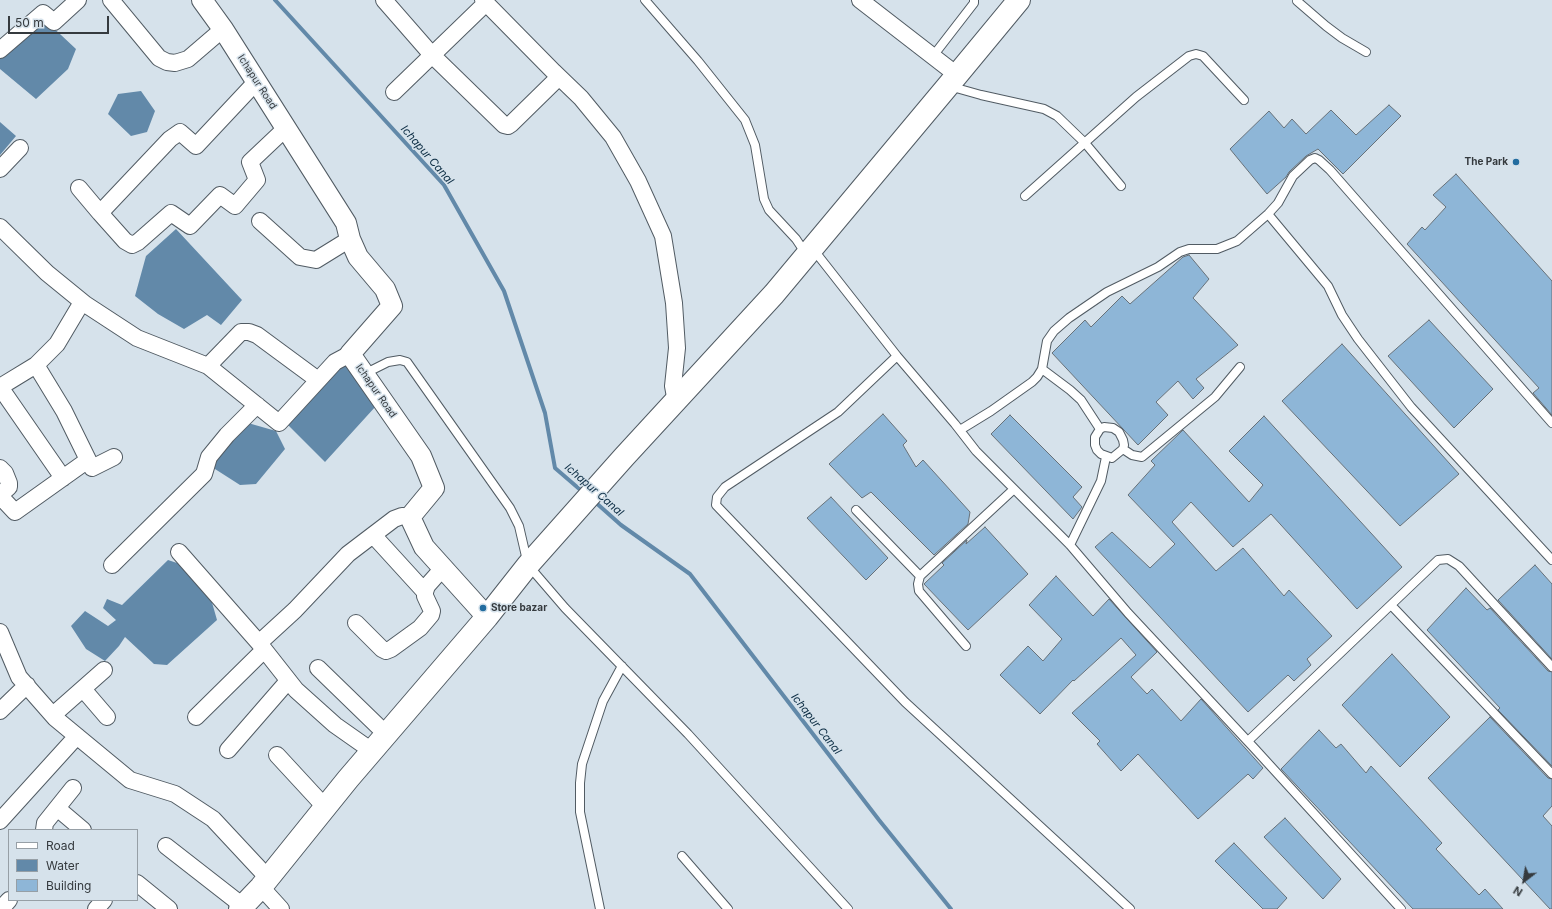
<!DOCTYPE html>
<style>
body{margin:0}
#map{position:relative;width:1552px;height:909px;overflow:hidden;background:#d6e2eb;font-family:Inter,sans-serif}
canvas{display:block}
.legend{position:absolute;left:8px;top:829px;width:130px;height:72px;box-sizing:border-box;background:#d6e2eb;border:1px solid #969fa6;margin:0;padding:5px 7px;list-style:none;font-size:12px;color:#353a3e}
.legend li{display:flex;align-items:center;gap:8px;height:20px}
.legend b{width:20px;border:1px solid #969fa6}
.north{position:absolute;left:1504px;top:861px;width:40px;height:40px;-webkit-text-stroke:3px #d6e2eb;paint-order:stroke;rotate:211deg;font-size:11px;font-weight:700;line-height:16px;text-align:center;color:#353a3e}
.north::after{content:'';display:block;margin:auto;width:14px;height:18px;background:#353a3e;clip-path:polygon(50% 0,100% 100%,50% 72%,0 100%)}
.scale{position:absolute;left:8px;top:16px;width:101px;height:18px;box-sizing:border-box;border:2px solid #353a3e;border-top:0;padding-left:5px;font-size:12px;line-height:14px;white-space:nowrap;color:#353a3e;-webkit-text-stroke:3px #d6e2eb;paint-order:stroke}
</style>
<div id="map">
<canvas width="1552" height="909"></canvas>
<ul class="legend">
<li><b style="height:5px;background:#fff"></b>Road</li>
<li><b style="height:11px;background:#6289a9"></b>Water</li>
<li><b style="height:11px;background:#8eb6d7"></b>Building</li>
</ul>
<div class="north">N</div>
<div class="scale">50 m</div>
</div>
<script>
const c = document.querySelector('canvas').getContext('2d');
c.lineJoin = 'round';
function fill(path, color) { c.fillStyle = color; c.fill(path, 'evenodd'); }
const toPath = rows => new Path2D(rows.map(r => 'M' + r).join(''));
function strokePath(path, color, width, dash) { c.strokeStyle = color; c.lineWidth = width; c.lineCap = dash ? 'butt' : 'round'; c.setLineDash(dash || []); c.stroke(path); }
function drawText(font, color, halo, rows, align = 'center') {
  c.font = font + ' Inter,sans-serif'; c.lineWidth = 3; c.setLineDash([]); c.textBaseline = 'middle'; c.strokeStyle = halo; c.fillStyle = color; for (const [text, x, y, turn = 0] of rows) {
    c.save(); c.translate(x, y); c.rotate((+turn || 0) * Math.PI / 180); c.textAlign = isNaN(turn) ? turn : align; if (halo) c.strokeText(text, 0, 0); c.fillText(text, 0, 0); c.restore();
  }
}
fill(toPath([
 [45,20,76,49,68,69,36,99,0,69,0,58],
 [141,91,155,111,147,132,131,136,108,114,118,94],
 [0,122,16,136,0,155],
 [176,229,242,300,221,325,207,315,184,329,158,314,135,296,146,256],
 [348,364,376,406,325,462,284,421,337,367],
 [248,423,276,431,285,449,256,484,240,485,215,469,214,461],
 [168,560,183,565,211,599,217,620,167,665,154,664,125,637,119,646,105,661,86,649,71,626,85,611,108,626,116,620,103,608,107,599,122,605]
]), '#6289a9');
strokePath(toPath([
 [275,0,444,185,504,291,545,413,555,468,584,493],
 [594,501,621,525,690,574,879,820,951,909]
]), '#6289a9', 4);
const building = toPath([
 [1389,105,1401,116,1343,174,1318,149,1306,156,1289,172,1286,177,1267,194,1230,149,1269,111,1284,128,1292,119,1306,134,1331,110,1356,135,1389,105],
 [1456,174,1552,281,1552,415,1533,393,1539,388,1407,244,1422,227,1425,230,1446,207,1433,195,1456,174],
 [1189,255,1209,279,1193,298,1238,345,1196,379,1204,388,1193,399,1178,381,1156,402,1168,415,1138,445,1052,353,1085,320,1091,327,1122,296,1130,304,1183,257,1189,255],
 [1429,320,1493,389,1454,428,1388,356,1429,320],
 [1342,344,1459,474,1400,526,1282,401,1342,344],
 [883,414,907,441,903,445,916,467,923,460,970,512,968,524,934,555,871,492,862,498,829,464,883,414],
 [1010,415,1082,487,1073,497,1082,507,1073,519,991,434,1010,415],
 [1264,416,1402,567,1357,609,1271,514,1233,547,1191,502,1172,522,1216,571,1243,548,1284,596,1289,590,1332,636,1307,659,1311,665,1294,681,1288,675,1248,712,1095,547,1112,532,1150,568,1175,544,1128,495,1155,465,1151,461,1183,430,1249,502,1263,485,1229,451,1264,416],
 [831,497,888,558,866,580,807,518,831,497],
 [985,527,1028,574,968,630,924,584,944,565,942,563,967,540,966,544,985,527],
 [1535,565,1552,584,1552,659,1498,600,1535,565],
 [1056,576,1093,616,1109,599,1157,652,1131,677,1147,694,1152,689,1181,721,1201,699,1263,768,1253,779,1248,774,1198,819,1138,754,1121,771,1097,744,1100,741,1072,713,1136,655,1121,638,1074,681,1073,680,1040,714,1000,675,1028,646,1043,661,1062,639,1029,605,1056,576],
 [1466,588,1487,610,1490,608,1548,671,1552,672,1552,766,1498,710,1500,708,1427,630,1466,588],
 [1392,654,1450,717,1400,767,1342,705,1392,654],
 [1490,717,1548,778,1552,779,1552,806,1543,816,1552,826,1552,909,1550,909,1428,778,1490,717],
 [1319,730,1336,748,1341,744,1366,773,1371,766,1442,843,1436,849,1479,895,1485,889,1503,909,1413,909,1281,769,1319,730],
 [1285,818,1341,879,1323,899,1264,837,1285,818],
 [1234,843,1287,898,1277,909,1263,909,1215,861,1234,843]
]);
fill(building, '#8eb6d7');
strokePath(building, '#677179', 1);
const service = toPath([
 [645,0,698,61,745,120,755,145,764,199,769,210,796,239,806,254],
 [1297,1,1326,26,1342,38,1366,52],
 [933,56,974,3,974,0],
 [949,86,981,95,1044,109,1057,116,1085,143,1121,186],
 [1025,196,1136,97,1189,56,1196,54,1203,56,1244,100],
 [1268,214,1328,286,1342,315,1358,339,1411,407,1552,560],
 [813,249,897,356,955,424,976,451,1070,545,1128,613,1255,749,1401,909],
 [897,356,838,412,725,487,717,497,716,505,905,702,1130,909],
 [1042,369,1070,390,1081,400,1100,429,1095,437,1095,445,1097,450,1101,454,1112,458,1123,449,1124,445,1123,440,1119,432,1113,428,1104,427,1100,429],
 [364,374,388,362,400,360,407,362,510,508,519,526,528,565,565,608,688,734,848,909],
 [960,430,991,411,1032,382,1037,377,1042,369,1047,341,1054,331,1069,318,1107,292,1158,267,1180,252,1189,249,1217,249,1237,241,1268,214,1278,203,1293,176,1310,160,1315,158,1319,160,1330,170,1552,423],
 [1123,449,1132,455,1142,457,1215,397,1240,367],
 [856,510,920,576],
 [1070,545,1101,481,1106,457],
 [1391,605,1552,774],
 [966,646,919,591,918,584,920,576,1014,489],
 [1248,741,1438,560,1448,559,1459,566,1552,667],
 [682,856,728,909],
 [600,909,580,812,580,783,582,764,603,701,622,666]
]);
const minor = toPath([
 [111,0,159,58,167,62,175,63,188,59,223,29],
 [384,0,432,55,504,125,508,126,511,124,559,77],
 [483,0,554,72,581,98,613,137,638,181,663,236,674,303,677,348,673,386,676,402],
 [860,0,957,75],
 [0,50,43,13,54,22,78,0],
 [394,92,486,3],
 [0,169,20,148],
 [79,188,100,213,170,139,180,132,196,146,256,82],
 [100,213,125,241,132,245,138,242,171,213,190,226,220,195,235,206,257,180,250,162,286,128],
 [260,221,300,257,316,260,350,239],
 [0,227,47,273,85,304,137,338,208,366,279,423,335,362,350,354],
 [36,365,64,411,92,468,114,457],
 [208,366,241,332,249,332,257,335,318,380],
 [0,468,5,473,9,483,9,487,0,495],
 [63,478,0,387,36,365,57,344,82,302],
 [0,496,15,512,88,460],
 [373,535,425,592],
 [179,552,259,643,296,690,335,725,372,751],
 [112,565,204,474,209,457,227,435,257,405],
 [356,623,382,649,386,651,391,649,420,628,431,615,432,611,425,596,425,592,427,586,443,568],
 [0,632,19,677,55,718,130,780,175,794,213,819,268,878],
 [259,643,295,610,348,554,394,519,402,516,410,517],
 [318,668,386,734],
 [83,689,107,717],
 [0,711,27,685],
 [53,715,104,670],
 [196,717,264,650],
 [228,750,288,681],
 [277,755,325,807],
 [57,808,83,830],
 [0,821,77,736],
 [44,830,45,823,73,788],
 [166,846,243,906],
 [137,883,169,909],
 [261,887,281,909],
 [1,909,9,900],
 [96,909,104,900]
]);
const tertiary = toPath([
 [202,0,223,29,346,223,350,239,358,257,385,289,392,306,350,354,421,456,434,488,410,517,424,547,487,617]
]);
const primary = toPath([
 [240,909,261,887,348,779,487,617,528,565,624,457,774,294,957,75,1019,0]
]);
strokePath(service, '#515b63', 10);
strokePath(minor, '#515b63', 18);
strokePath(tertiary, '#515b63', 22);
strokePath(primary, '#515b63', 24);
strokePath(service, '#fff', 8);
strokePath(minor, '#fff', 16);
strokePath(tertiary, '#fff', 20);
strokePath(primary, '#fff', 22);
for (const [x, y, r, color] of [
 [1516,162,4,"#226c9f"],
 [483,608,4,"#226c9f"]
]) { const dot = new Path2D(); dot.arc(x, y, r, 0, 2 * Math.PI); c.fillStyle = color; c.fill(dot); strokePath(dot, '#d6e2eb', 1.5); }
drawText('10px', '#353a3e', '#d6e2eb', [
 ["Ichapur Road",257,82,57],
 ["Ichapur Road",376,391,55]
]);
drawText('bold 10px', '#353a3e', '#d6e2eb', [
 ["The Park",1508,162],
 ["Store bazar",491,608,"left"]
], 'right');
drawText('italic 11px', '#0c2d44', '#d6e2eb', [
 ["Ichapur Canal",427,155,49],
 ["Ichapur Canal",594,490,41],
 ["Ichapur Canal",816,724,52]
]);
</script>
